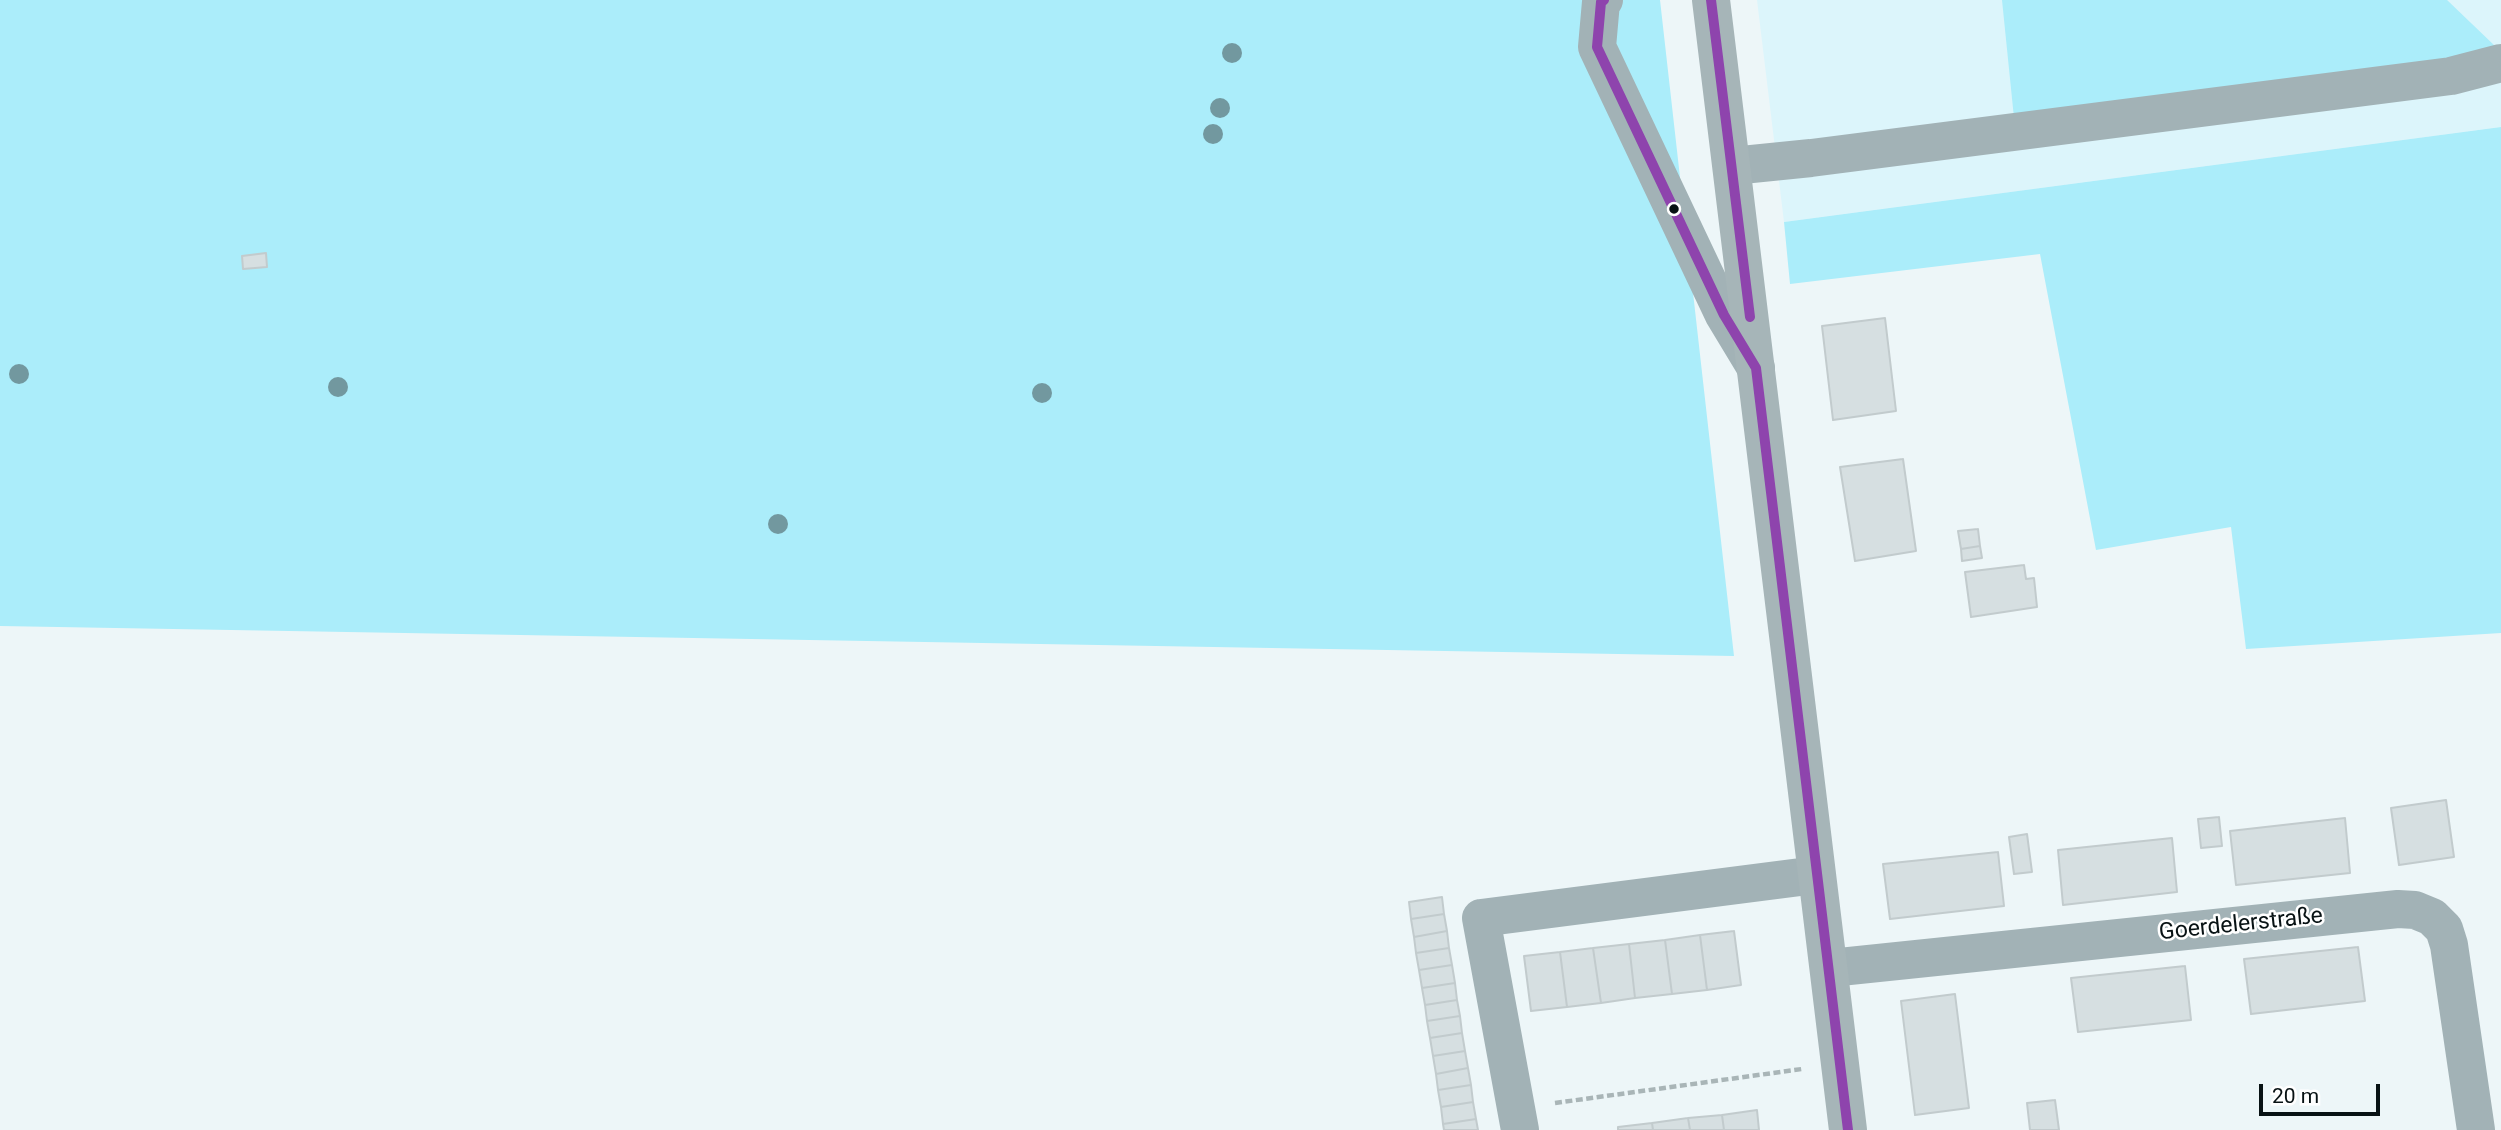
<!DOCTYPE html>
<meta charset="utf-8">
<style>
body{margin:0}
#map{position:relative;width:2501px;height:1130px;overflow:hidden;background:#edf6f8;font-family:Roboto,sans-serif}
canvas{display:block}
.scale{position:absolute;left:2259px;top:1084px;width:121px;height:32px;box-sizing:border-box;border:4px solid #081214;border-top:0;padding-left:9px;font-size:21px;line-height:24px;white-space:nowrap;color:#081214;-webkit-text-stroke:5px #fff;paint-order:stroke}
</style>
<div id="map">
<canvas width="2501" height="1130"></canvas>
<div class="scale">20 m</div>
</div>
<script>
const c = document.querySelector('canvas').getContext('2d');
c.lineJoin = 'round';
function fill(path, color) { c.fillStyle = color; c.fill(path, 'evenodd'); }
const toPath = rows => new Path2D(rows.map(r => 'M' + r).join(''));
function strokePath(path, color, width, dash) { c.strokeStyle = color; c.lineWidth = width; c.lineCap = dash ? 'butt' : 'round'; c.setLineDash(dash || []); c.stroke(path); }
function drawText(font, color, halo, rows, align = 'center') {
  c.font = font + ' Roboto,sans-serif'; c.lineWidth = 5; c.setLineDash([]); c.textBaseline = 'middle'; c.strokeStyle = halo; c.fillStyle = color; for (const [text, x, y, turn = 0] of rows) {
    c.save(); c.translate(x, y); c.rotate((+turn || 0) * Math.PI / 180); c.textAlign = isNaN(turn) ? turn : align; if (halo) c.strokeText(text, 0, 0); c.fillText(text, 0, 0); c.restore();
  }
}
fill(toPath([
 [1757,0,2501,0,2501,127,1784,222]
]), '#dcf5fb');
fill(toPath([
 [0,0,1660,0,1734,656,0,626],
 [2002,0,2447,0,2496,47,2452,62,2014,118],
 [2501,127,2501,633,2246,649,2231,527,2096,550,2040,254,1790,284,1784,222]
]), '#abedfa');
const building = toPath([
 [266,253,267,267,243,269,242,256,266,253],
 [1885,318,1896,411,1833,420,1822,326,1885,318],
 [1903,459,1916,551,1855,561,1840,467,1903,459],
 [1978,529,1980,546,1961,549,1958,531,1978,529],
 [1980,546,1982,558,1962,561,1961,549,1980,546],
 [2024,565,2026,579,2034,578,2037,607,1971,617,1965,572,2024,565],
 [2446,800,2454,857,2399,865,2391,808,2446,800],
 [2219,817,2222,846,2201,848,2198,819,2219,817],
 [2345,818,2350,873,2236,885,2230,831,2345,818],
 [2027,834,2032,872,2014,874,2009,837,2027,834],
 [2172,838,2177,892,2063,905,2058,850,2172,838],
 [1998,852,2004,906,1890,919,1883,864,1998,852],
 [1442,897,1444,914,1411,919,1409,902,1442,897],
 [1444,914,1447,931,1414,937,1411,919,1444,914],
 [1447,931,1449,948,1416,953,1414,937,1447,931],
 [1734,931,1741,985,1707,990,1700,935,1734,931],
 [1700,935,1707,990,1672,994,1665,940,1700,935],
 [1665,940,1672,994,1635,998,1629,944,1665,940],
 [1629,944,1635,998,1601,1003,1593,948,1629,944],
 [2358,947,2365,1001,2251,1014,2244,959,2358,947],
 [1449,948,1452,965,1419,970,1416,953,1449,948],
 [1593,948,1601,1003,1567,1007,1560,952,1593,948],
 [1560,952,1567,1007,1531,1011,1524,956,1560,952],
 [1452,965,1455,983,1422,988,1419,970,1452,965],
 [2185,966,2191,1020,2078,1032,2071,978,2185,966],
 [1455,983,1457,1000,1425,1005,1422,988,1455,983],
 [1955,994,1969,1108,1915,1115,1901,1001,1955,994],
 [1457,1000,1460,1016,1427,1021,1425,1005,1457,1000],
 [1460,1016,1462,1033,1430,1038,1427,1021,1460,1016],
 [1462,1033,1465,1051,1433,1056,1430,1038,1462,1033],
 [1465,1051,1468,1068,1436,1074,1433,1056,1465,1051],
 [1468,1068,1471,1085,1438,1090,1436,1074,1468,1068],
 [1471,1085,1473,1102,1441,1107,1438,1090,1471,1085],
 [2055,1100,2059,1130,2030,1130,2027,1103,2055,1100],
 [1473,1102,1476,1119,1443,1124,1441,1107,1473,1102],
 [1757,1110,1759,1130,1724,1130,1722,1115,1757,1110],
 [1722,1115,1724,1130,1690,1130,1688,1118,1722,1115],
 [1688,1118,1690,1130,1653,1130,1652,1123,1688,1118],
 [1476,1119,1478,1130,1444,1130,1443,1124,1476,1119],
 [1652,1123,1653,1130,1618,1130,1618,1127,1652,1123]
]);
fill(building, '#d6dfe1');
strokePath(building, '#c2cbcd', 2);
strokePath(toPath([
 [1555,1103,1802,1069]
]), '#a9b5b7', 4.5, [7, 3.5]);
strokePath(toPath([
 [1604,0,1601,2,1597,47,1724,315,1756,368],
 [1732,166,1811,158,2451,76,2501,63],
 [1830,968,2398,909,2415,910,2432,917,2444,929,2449,945,2476,1130],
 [1520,1130,1481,918,1816,875]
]), '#a2b2b6', 38);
strokePath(toPath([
 [1711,0,1848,1130]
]), '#a6b5b8', 38);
strokePath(toPath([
 [1604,0,1601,2,1597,47,1724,315,1756,368,1848,1130],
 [1711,0,1750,317]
]), '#8e44ad', 10);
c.fillStyle = '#72989f';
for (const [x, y] of [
 [1232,53],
 [1220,108],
 [1213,134],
 [19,374],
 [338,387],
 [1042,393],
 [778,524]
]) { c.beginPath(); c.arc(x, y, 10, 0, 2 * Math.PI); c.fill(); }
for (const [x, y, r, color] of [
 [1674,209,6,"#081214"]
]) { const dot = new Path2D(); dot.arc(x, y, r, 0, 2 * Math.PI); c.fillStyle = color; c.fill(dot); strokePath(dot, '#fff', 2.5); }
drawText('23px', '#081214', '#fff', [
 ["Goerdelerstraße",2241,925,-6]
]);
</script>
